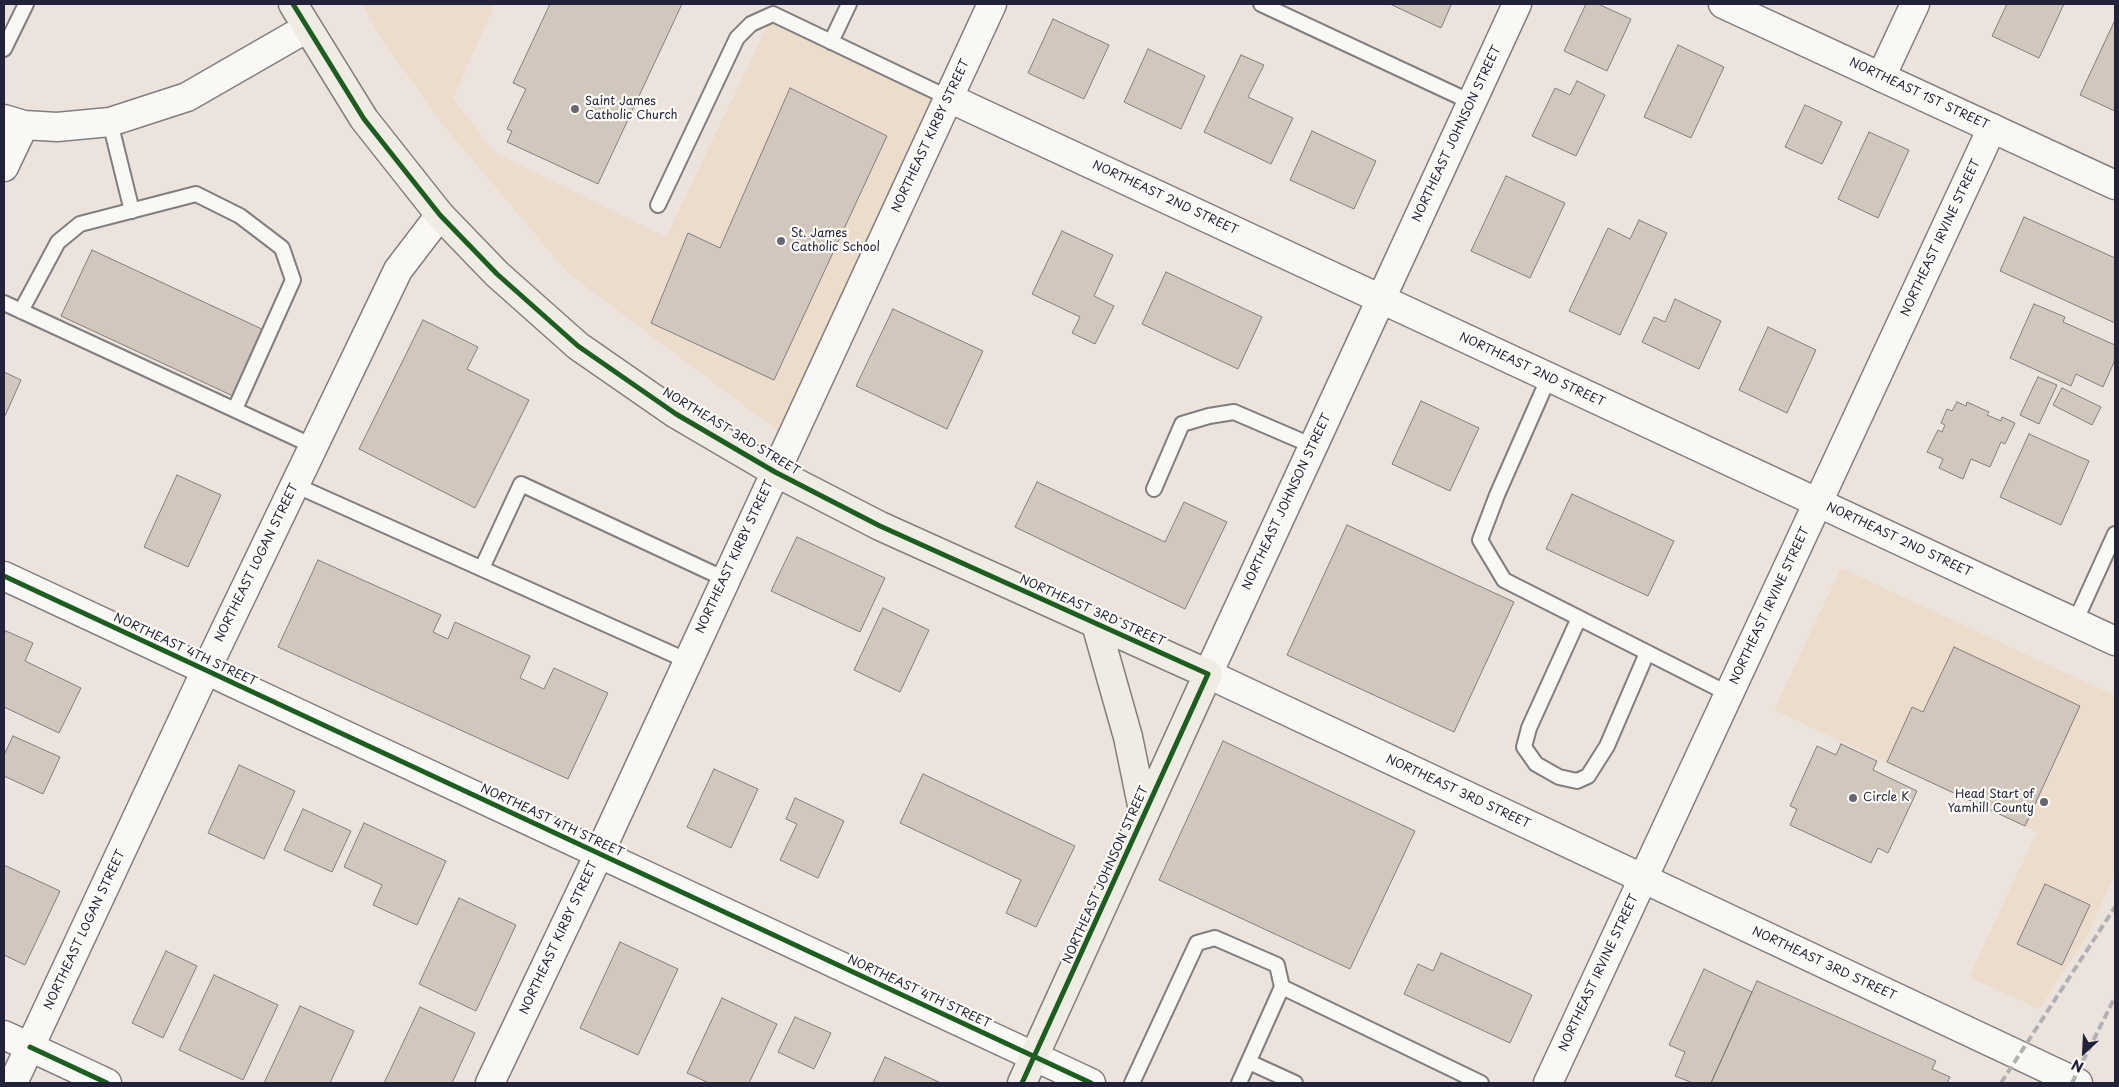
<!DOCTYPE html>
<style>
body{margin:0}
#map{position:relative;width:2119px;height:1087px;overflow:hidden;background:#ece4dc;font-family:"Playpen Sans",sans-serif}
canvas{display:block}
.frame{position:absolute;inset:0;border:5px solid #22223b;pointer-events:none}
.north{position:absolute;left:2059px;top:1027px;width:50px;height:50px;-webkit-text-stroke:4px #fdfcf7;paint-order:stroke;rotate:205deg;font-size:14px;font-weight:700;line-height:20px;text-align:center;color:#22223b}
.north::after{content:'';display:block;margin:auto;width:18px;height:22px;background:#22223b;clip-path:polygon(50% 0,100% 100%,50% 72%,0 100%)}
</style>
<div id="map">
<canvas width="2119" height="1087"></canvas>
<div class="frame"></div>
<div class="north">N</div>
</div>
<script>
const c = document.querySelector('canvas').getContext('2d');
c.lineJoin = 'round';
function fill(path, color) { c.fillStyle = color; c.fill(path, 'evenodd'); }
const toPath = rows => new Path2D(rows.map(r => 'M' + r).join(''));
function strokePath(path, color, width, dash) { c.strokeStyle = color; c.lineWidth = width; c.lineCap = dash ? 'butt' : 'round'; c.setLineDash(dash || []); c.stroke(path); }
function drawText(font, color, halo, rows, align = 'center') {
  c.font = font + ' "Playpen Sans",sans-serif'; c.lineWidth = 4.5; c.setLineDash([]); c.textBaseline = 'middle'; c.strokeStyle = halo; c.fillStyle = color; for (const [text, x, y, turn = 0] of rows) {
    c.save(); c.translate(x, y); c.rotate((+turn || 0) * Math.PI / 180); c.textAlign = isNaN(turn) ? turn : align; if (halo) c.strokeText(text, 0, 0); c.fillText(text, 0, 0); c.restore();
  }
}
fill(toPath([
 [361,4,495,4,453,98,494,152,666,237,773,14,949,98,790,440,568,273,444,126,385,44],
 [1841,568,2115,696,2115,874,2087,936,2039,1009,1969,977,2037,832,1774,710]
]), '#ebdccc');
const building = toPath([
 [550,4,682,4,598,184,507,142,512,131,507,129,526,89,513,83,550,4],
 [1390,4,1448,4,1451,5,1441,28,1390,4],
 [1586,4,1598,4,1631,19,1607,71,1564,51,1586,4],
 [2007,4,2064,4,2039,58,1992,36,2007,4],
 [1053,19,1109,45,1084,99,1028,73,1053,19],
 [2115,20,2115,111,2080,95,2115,20],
 [1678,45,1724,67,1691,138,1644,117,1678,45],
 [1148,49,1205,76,1181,129,1124,102,1148,49],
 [1241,55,1264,65,1248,97,1293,118,1271,164,1204,132,1241,55],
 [1577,81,1605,95,1576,156,1532,136,1555,88,1570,95,1577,81],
 [790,88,887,136,774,380,651,323,688,233,720,248,790,88],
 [1805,105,1842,122,1822,164,1785,147,1805,105],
 [1312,131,1376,161,1354,209,1290,180,1312,131],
 [1869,132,1909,150,1878,218,1838,199,1869,132],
 [1506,176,1565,203,1530,278,1471,251,1506,176],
 [2024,217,2115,258,2115,323,2000,271,2024,217],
 [1639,220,1667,233,1620,335,1569,311,1608,228,1630,239,1639,220],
 [1062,231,1113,255,1094,296,1114,306,1095,344,1072,333,1080,317,1032,294,1062,231],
 [92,250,264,330,233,396,61,316,92,250],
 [1166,272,1262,317,1238,369,1142,324,1166,272],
 [1675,299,1721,321,1699,369,1642,342,1654,317,1665,322,1675,299],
 [2034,304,2065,317,2063,322,2115,345,2115,360,2103,387,2076,374,2071,386,2010,358,2034,304],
 [893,309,983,351,947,429,856,386,893,309],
 [423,320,478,347,467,369,529,400,475,508,359,449,423,320],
 [1768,327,1816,350,1787,413,1739,390,1768,327],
 [4,372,21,380,4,418,4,372],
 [2038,377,2057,385,2039,424,2020,415,2038,377],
 [2062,388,2101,407,2092,425,2053,405,2062,388],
 [1421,401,1479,428,1450,491,1392,464,1421,401],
 [1957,402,1966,406,1967,402,1989,412,1987,415,2001,421,2002,417,2015,423,2005,444,2001,442,1990,467,1971,459,1963,479,1939,468,1943,459,1927,452,1938,430,1942,432,1945,425,1941,423,1947,409,1952,411,1957,402],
 [2029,434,2089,461,2061,525,2000,497,2029,434],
 [177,475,221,495,188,567,144,547,177,475],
 [1037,482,1165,542,1184,502,1227,522,1185,609,1015,527,1037,482],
 [1572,494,1674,541,1648,596,1546,549,1572,494],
 [1347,525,1514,602,1454,732,1287,655,1347,525],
 [797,537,885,578,860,632,771,591,797,537],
 [318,560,441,615,433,632,448,639,455,622,530,656,520,678,544,689,554,668,608,693,568,779,278,647,318,560],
 [883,608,929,630,900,692,854,670,883,608],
 [6,631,33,643,25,661,81,688,59,733,4,707,4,634,6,631],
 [1954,647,2080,706,2025,826,1887,762,1912,707,1923,712,1954,647],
 [13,736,60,757,43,794,4,776,4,755,13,736],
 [1223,741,1415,831,1350,969,1159,880,1223,741],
 [1841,744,1877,761,1873,770,1917,791,1888,853,1878,848,1871,863,1790,825,1797,809,1790,806,1817,746,1836,755,1841,744],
 [239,765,295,791,264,859,208,833,239,765],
 [714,769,758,789,731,848,687,827,714,769],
 [923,774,1075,846,1036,927,1006,913,1021,880,900,823,923,774],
 [795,798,844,821,818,878,780,860,797,824,786,819,795,798],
 [303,809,351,831,332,872,284,850,303,809],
 [364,823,446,861,417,925,373,905,382,885,344,867,364,823],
 [4,865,60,891,25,965,4,955,4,865],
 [2045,884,2090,905,2062,965,2017,944,2045,884],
 [459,898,516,925,476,1011,419,984,459,898],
 [620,942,678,969,638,1055,580,1028,620,942],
 [166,951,197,966,163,1038,132,1023,166,951],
 [1441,953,1532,995,1510,1043,1404,994,1418,964,1433,971,1441,953],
 [1704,969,1752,992,1711,1083,1693,1083,1675,1076,1685,1052,1669,1045,1704,969],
 [214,975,278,1005,243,1080,179,1050,214,975],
 [1757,981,1936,1061,1932,1069,1950,1077,1947,1083,1711,1083,1757,981],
 [722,998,777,1024,749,1083,709,1083,687,1073,722,998],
 [300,1006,354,1031,330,1083,264,1083,300,1006],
 [420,1007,475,1033,452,1083,384,1083,420,1007],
 [795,1017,831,1033,814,1069,778,1052,795,1017],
 [885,1057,941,1083,873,1083,885,1057]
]);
fill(building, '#d2c7bc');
strokePath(building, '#817e7f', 1);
const lane = toPath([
 [1261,4,1471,102],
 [831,42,849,4],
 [4,49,26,4],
 [110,122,132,211],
 [658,205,737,38,751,24,773,14,949,98],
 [4,303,313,446],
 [21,311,58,242,80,224,196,194,240,216,282,248,293,280,235,409],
 [1549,377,1497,495,1480,540,1504,580,1729,694],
 [295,485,688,661],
 [1154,489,1182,424,1209,416,1234,412,1313,446],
 [482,568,521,484,725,579],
 [1579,618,1529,728,1524,747,1536,764,1559,777,1577,781,1588,776,1607,746,1647,653],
 [2075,622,2115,534],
 [1282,987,1481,1083],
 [1249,1062,1295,1083],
 [1132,1083,1197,943,1215,938,1277,965,1282,987,1239,1083]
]);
const street = toPath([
 [1881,77,1915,4],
 [949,98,1381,299,1517,4],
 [4,119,24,125,57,127,110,122,187,97,307,28],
 [4,167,24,125],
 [4,576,1091,1083],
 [4,1035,107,1083],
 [13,1083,206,670,398,270,440,215],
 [490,1083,599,854,992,4],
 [1548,1083,1992,128]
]);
const secondary = toPath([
 [1723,4,2115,185],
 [2078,1083,1208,674,1381,299,2115,641]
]);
const primary = toPath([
 [293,4,364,119,440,215,497,274,578,346,676,414,775,472,880,526,1208,674,1022,1083],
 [1096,624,1128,737,1144,815]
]);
strokePath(lane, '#817e7f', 18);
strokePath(street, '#817e7f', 31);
strokePath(secondary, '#817e7f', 31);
strokePath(primary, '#817e7f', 31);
strokePath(lane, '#f9f8f5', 14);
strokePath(street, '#f9f8f5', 28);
strokePath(secondary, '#f9f8f5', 28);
strokePath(primary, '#f0ebe3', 28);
strokePath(toPath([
 [2001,1083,2115,907],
 [2072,1083,2115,997]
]), '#b1b0b2', 4, [8, 4]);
strokePath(toPath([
 [293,4,364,119,440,215,497,274,578,346,676,414,775,472,880,526,1208,674,1022,1083],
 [4,576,1091,1083],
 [30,1047,107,1083]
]), '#1b5e20', 5);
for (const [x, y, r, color] of [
 [575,109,5,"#696673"],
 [781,241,5,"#696673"],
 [1853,798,5,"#696673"],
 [2044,802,5,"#696673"]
]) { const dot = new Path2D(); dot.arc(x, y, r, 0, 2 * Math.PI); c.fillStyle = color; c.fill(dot); strokePath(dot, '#fdfcf7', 2); }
drawText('12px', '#22223b', '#fdfcf7', [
 ["NORTHEAST 1ST STREET",1919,94,25],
 ["NORTHEAST JOHNSON STREET",1457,134,-65],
 ["NORTHEAST KIRBY STREET",931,136,-65],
 ["NORTHEAST 2ND STREET",1165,198,25],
 ["NORTHEAST IRVINE STREET",1941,238,-65],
 ["NORTHEAST 2ND STREET",1532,370,25],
 ["NORTHEAST 3RD STREET",731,432,31],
 ["NORTHEAST JOHNSON STREET",1287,502,-65],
 ["NORTHEAST 2ND STREET",1899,540,25],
 ["NORTHEAST KIRBY STREET",735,557,-65],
 ["NORTHEAST LOGAN STREET",257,563,-64],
 ["NORTHEAST IRVINE STREET",1770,606,-65],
 ["NORTHEAST 3RD STREET",1092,611,24],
 ["NORTHEAST 4TH STREET",185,650,25],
 ["NORTHEAST 3RD STREET",1458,792,25],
 ["NORTHEAST 4TH STREET",552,821,25],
 ["NORTHEAST JOHNSON STREET",1106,875,-66],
 ["NORTHEAST LOGAN STREET",85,930,-65],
 ["NORTHEAST KIRBY STREET",559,938,-65],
 ["NORTHEAST 3RD STREET",1824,964,25],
 ["NORTHEAST IRVINE STREET",1599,973,-65],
 ["NORTHEAST 4TH STREET",919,992,25]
]);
drawText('12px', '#22223b', '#fdfcf7', [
 ["Saint James",585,102],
 ["Catholic Church",585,116],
 ["St. James",791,234],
 ["Catholic School",791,248],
 ["Head Start of",2034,795,"right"],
 ["Yamhill County",2034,809,"right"],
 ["Circle K",1863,798]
], 'left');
</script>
